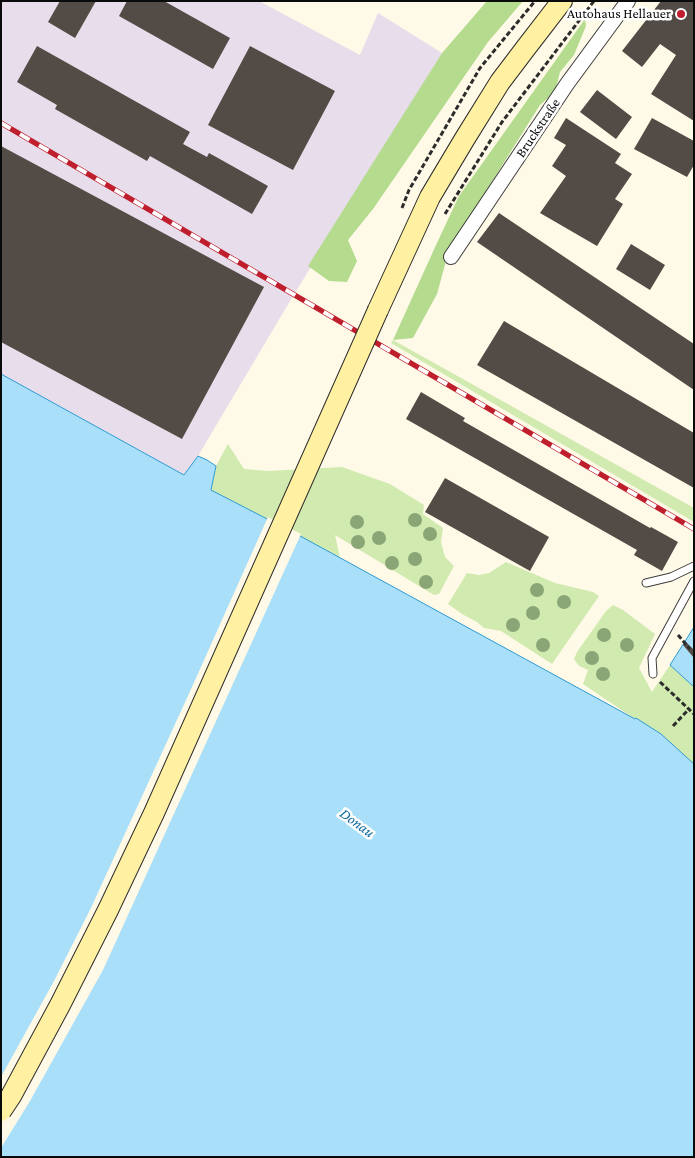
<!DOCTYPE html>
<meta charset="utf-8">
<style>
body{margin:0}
#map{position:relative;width:695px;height:1158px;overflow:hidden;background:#fff9e7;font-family:"Crimson Pro",serif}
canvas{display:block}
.frame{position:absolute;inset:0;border:2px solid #0a0a0a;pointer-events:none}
</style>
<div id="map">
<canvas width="695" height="1158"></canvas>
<div class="frame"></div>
</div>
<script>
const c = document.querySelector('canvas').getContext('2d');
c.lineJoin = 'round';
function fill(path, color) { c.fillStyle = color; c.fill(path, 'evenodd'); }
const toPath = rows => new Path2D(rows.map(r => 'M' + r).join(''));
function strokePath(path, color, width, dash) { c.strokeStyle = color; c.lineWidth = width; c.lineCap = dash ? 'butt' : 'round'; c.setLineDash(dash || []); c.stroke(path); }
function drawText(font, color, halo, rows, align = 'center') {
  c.font = font + ' "Crimson Pro",serif'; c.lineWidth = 5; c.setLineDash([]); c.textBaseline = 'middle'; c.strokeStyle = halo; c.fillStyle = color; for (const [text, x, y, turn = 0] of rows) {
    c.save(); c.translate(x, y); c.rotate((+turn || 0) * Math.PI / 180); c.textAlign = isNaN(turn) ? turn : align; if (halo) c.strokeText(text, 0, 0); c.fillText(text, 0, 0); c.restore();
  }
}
fill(toPath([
 [1,1,259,1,360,55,378,13,442,53,290,301,198,456,184,475,1,374]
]), '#e8ddea');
fill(toPath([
 [393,340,694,508,694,522,391,343],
 [228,444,244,469,268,471,342,467,390,484,424,505,423,514,443,528,441,542,445,557,454,566,439,594,434,595,335,535,340,558,211,490,216,466],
 [506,562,555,583,593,592,599,596,552,664,501,631,484,628,477,622,462,614,448,604,467,573,479,575,489,573],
 [613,605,623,610,655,634,639,668,652,692,670,665,694,687,694,764,661,734,636,718,635,719,583,684,588,670,579,666,574,659,577,652,606,611]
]), '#d1eab0');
fill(toPath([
 [487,1,523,1,488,42,373,209,348,240,357,261,347,282,329,281,308,266,442,53],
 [585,19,586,26,574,55,560,72,555,92,540,105,449,250,437,294,413,338,393,340,436,245,459,196]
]), '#b5db8f');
const water = toPath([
 [1,374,184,475,198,456,207,460,216,466,211,490,302,537,635,719,636,718,661,734,694,764,694,1157,1,1157,1,374],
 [694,627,694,687,670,665,694,627]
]);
fill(water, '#aadff9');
strokePath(water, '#2e99d2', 1);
fill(toPath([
 [268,517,301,534,103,970,30,1101,1,1148,1,1077,54,981,90,910,192,687]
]), '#fff9e7');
fill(toPath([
 [60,1,96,1,75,38,48,22],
 [127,1,164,1,230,38,213,69,119,16],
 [661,1,694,1,694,121,651,94,676,55,660,44,642,67,622,51],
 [37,46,190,132,183,144,207,157,209,153,268,186,252,214,150,156,147,161,55,109,57,105,17,82],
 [250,46,335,91,293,170,208,125],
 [597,90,632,117,616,139,580,112],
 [566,118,621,154,615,163,632,174,615,199,623,204,597,246,540,213,566,176,552,166,566,145,554,138],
 [652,118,694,141,694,165,687,177,634,149],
 [1,146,264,287,182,439,1,342],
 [499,213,694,344,694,390,477,242],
 [631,244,665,265,650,290,616,269],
 [504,321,694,433,694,488,477,365],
 [421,392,465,418,463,421,650,528,651,527,678,542,662,571,634,555,637,550,406,419],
 [445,478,549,537,530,571,425,512],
 [685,641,694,650,694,658,683,645]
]), '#534b46');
const lane = toPath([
 [646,583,671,577,694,566],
 [653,674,652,658,694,581]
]);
const street = toPath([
 [451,257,567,84,628,1]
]);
const secondary = toPath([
 [378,310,430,197,464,140,500,82,525,49,562,1]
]);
strokePath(lane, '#3d3d3d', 9);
strokePath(street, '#3d3d3d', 16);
strokePath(secondary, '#2c2c2c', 22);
strokePath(toPath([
 [402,208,409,190,480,68,535,1],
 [445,214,502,122,594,1],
 [678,635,690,649],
 [660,682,694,714],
 [673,726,688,710]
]), '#2c2c2c', 3, [5, 2.5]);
strokePath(lane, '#fff', 7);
strokePath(street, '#fff', 14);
strokePath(secondary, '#fff0a2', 20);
const rail = toPath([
 [1,123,694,529]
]);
strokePath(rail, '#bf1e2d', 5.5);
strokePath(rail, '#fff', 4, [11]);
const secondaryBridge = toPath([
 [1,1111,11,1096,60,1005,108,910,154,813,378,310]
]);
strokePath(secondaryBridge, '#2c2c2c', 22, []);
strokePath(secondaryBridge, '#fff0a2', 20);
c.fillStyle = '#8ba676';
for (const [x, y] of [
 [415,520],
 [357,522],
 [430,534],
 [379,538],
 [358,542],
 [415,559],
 [392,563],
 [426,582],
 [537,590],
 [564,602],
 [533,613],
 [513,625],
 [604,635],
 [543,645],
 [627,645],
 [592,658],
 [603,674]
]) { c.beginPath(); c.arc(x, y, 7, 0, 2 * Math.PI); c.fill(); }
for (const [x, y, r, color] of [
 [681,14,5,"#bf1e2d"]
]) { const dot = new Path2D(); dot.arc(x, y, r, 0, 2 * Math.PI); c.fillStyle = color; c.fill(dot); strokePath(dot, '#fff', 2); }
drawText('14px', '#0a0a0a', '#fff', [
 ["Autohaus Hellauer",671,14]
], 'right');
drawText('14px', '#0a0a0a', '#fff', [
 ["Bruckstraße",538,128,-56]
]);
drawText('italic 15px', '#10689f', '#fff', [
 ["Donau",357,823,36]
]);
</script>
